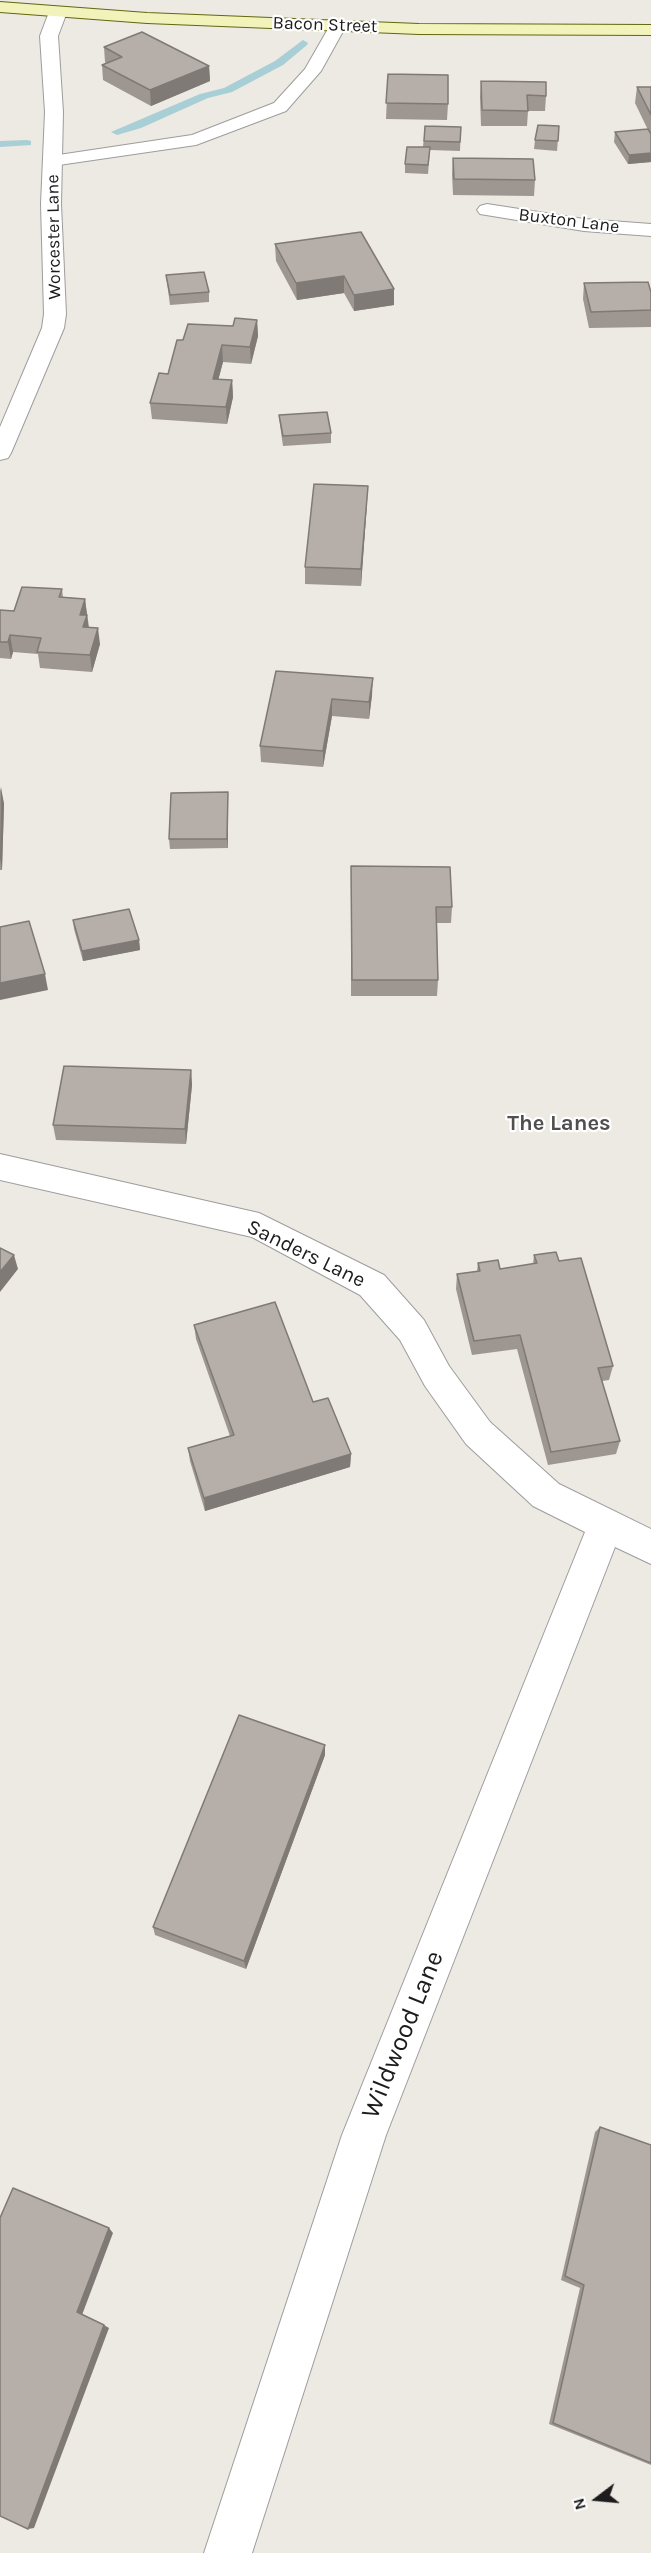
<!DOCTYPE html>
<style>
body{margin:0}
#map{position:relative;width:651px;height:2553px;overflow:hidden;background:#ede9e3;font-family:Karla,sans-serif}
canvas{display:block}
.north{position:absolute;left:567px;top:2469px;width:60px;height:60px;-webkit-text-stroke:4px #fff;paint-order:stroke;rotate:254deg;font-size:16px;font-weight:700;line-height:24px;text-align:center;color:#1c1c1c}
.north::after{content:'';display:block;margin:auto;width:21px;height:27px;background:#1c1c1c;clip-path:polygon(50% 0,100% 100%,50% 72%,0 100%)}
</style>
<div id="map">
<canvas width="651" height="2553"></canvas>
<div class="north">N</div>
</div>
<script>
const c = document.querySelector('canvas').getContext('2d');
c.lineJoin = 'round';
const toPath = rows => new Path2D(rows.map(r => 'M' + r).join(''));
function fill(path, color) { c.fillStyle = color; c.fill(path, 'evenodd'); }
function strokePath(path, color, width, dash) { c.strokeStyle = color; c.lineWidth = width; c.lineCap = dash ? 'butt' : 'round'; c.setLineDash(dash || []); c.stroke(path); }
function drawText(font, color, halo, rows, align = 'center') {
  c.font = font + ' Karla,sans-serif'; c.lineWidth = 4.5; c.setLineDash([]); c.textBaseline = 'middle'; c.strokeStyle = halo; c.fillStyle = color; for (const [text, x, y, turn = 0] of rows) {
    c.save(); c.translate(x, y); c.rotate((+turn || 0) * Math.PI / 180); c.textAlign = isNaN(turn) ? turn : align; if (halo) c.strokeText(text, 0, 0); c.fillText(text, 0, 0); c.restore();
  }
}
fill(toPath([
 [303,40,308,43,307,45,283,65,232,92,208,98,141,128,117,135,111,132,200,94,224,88,275,61,303,40],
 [27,140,31,141,31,145,0,147,0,141,27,140]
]), '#a8ced6');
const lane = toPath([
 [338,21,346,26,321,71,286,111,196,145,52,166,46,165,43,161,46,157,52,156,192,135,274,103,305,69,332,22,338,21]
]);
const street = toPath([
 [58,7,64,8,67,12,58,36,63,112,61,204,66,314,64,328,11,453,8,458,0,460,0,427,42,328,44,314,41,204,45,112,40,36,49,12,52,8,58,7],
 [487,204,584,219,651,224,651,236,584,231,480,214,477,210,480,206,487,204],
 [0,1154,259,1213,384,1275,424,1320,449,1366,490,1422,559,1484,651,1529,651,1564,615,1547,386,2135,252,2553,204,2553,342,2135,585,1532,533,1506,466,1444,425,1386,400,1340,360,1295,252,1237,0,1180,0,1154]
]);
const secondary = toPath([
 [0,2,147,13,419,24,651,25,651,35,419,34,147,23,0,12,0,2]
]);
strokePath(lane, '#9d9d9d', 2);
strokePath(street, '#9d9d9d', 2);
strokePath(secondary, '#62670f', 2);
fill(lane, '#fff');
fill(street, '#fff');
fill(secondary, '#f2f2bb');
fill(toPath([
 [104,47,209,66,210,81,151,106,103,80,102,65,106,63,105,62],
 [388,74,448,104,447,120,386,119],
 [481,81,546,96,545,111,528,111,527,126,481,126,480,97],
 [637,87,651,87,651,162,628,164,614,142,615,132,648,130,635,103],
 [425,126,461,127,460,151,430,150,428,174,405,173,405,164,423,147],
 [559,126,557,151,534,149,535,140],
 [453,158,535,180,534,196,453,195,452,174],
 [275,244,394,289,394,305,354,311,344,293,297,300,276,261],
 [166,275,209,292,209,302,170,305],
 [584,283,651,292,651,327,589,328,583,299],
 [257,320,258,336,251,364,223,362,218,380,232,380,233,397,227,424,152,419,150,403,168,374,233,326],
 [279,415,331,433,331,443,283,446,280,425],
 [367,502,361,586,305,584,305,567],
 [62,589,63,597,85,599,89,627,100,644,92,672,40,668,38,654,13,652,11,659,0,658,0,610,14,611],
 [276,671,372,695,369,719,332,716,323,767,261,762,260,746],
 [0,787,4,804,2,870,0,870],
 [228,802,228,848,170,849,169,839],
 [351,866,452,907,451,923,437,923,438,980,437,996,351,996],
 [73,920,139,940,140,950,83,961,74,929],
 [191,1070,192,1085,186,1144,56,1140,53,1125],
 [534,1255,559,1261,613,1366,609,1380,602,1381,620,1441,616,1454,548,1465,517,1349,472,1355,456,1289,457,1274,477,1271,478,1263,500,1269,533,1264],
 [194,1325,313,1402,351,1454,350,1467,205,1511,190,1461,188,1448,230,1436,196,1339],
 [325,1745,325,1755,246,1969,155,1935,153,1927],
 [600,2127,651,2145,651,2465,549,2424,580,2288,561,2280,595,2132]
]), '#9d9691');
fill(toPath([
 [209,66,210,81,151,106,150,90],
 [651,153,651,162,628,164,629,155],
 [344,276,344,293,297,300,296,283],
 [394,289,394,305,354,311,354,295],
 [257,320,258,336,251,364,250,347],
 [222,345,223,362,214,396,213,379],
 [232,380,233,397,227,424,226,407],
 [368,486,367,502,361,586,361,569],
 [85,599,87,616,80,615],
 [87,615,89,632,83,627],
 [98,628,100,644,92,672,90,655],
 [10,635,13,652,11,659,8,642],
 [373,678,372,695,369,719,369,702],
 [332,699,332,716,323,767,323,751],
 [1,787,4,804,2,870,0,858],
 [228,792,228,848,227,839],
 [139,940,140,950,83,961,82,951],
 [45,974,48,990,0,1000,0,983],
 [191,1070,192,1085,186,1144,185,1129],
 [14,1255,18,1269,0,1292,0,1272],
 [351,1454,350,1467,205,1511,204,1498],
 [325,1745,325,1755,246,1969,244,1961],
 [109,2228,113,2233,82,2315,77,2312],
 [104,2325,109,2328,34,2528,28,2529]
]), '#7f7a76');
const building = toPath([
 [142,32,209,66,150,90,102,65,122,57,104,47,142,32],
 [388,74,448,75,448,104,386,103,388,74],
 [481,81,546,82,546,96,527,95,528,111,482,110,481,81],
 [637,87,651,87,651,115,637,87],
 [538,125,559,126,558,141,535,140,538,125],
 [425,126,461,127,460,142,424,141,425,126],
 [648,129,651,134,651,153,629,155,615,132,648,129],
 [407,147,430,147,428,165,405,164,407,147],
 [453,158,533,159,535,180,454,179,453,158],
 [361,232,394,289,354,295,344,276,296,283,275,244,361,232],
 [204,272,209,292,170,295,166,275,204,272],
 [648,282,651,292,651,310,591,312,584,283,648,282],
 [235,318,257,320,250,347,222,345,213,379,232,380,226,407,150,403,159,373,168,374,177,340,183,340,188,324,233,326,235,318],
 [327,412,331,433,283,436,279,415,327,412],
 [314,484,368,486,361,569,305,567,314,484],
 [22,587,62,589,59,597,85,599,80,615,87,615,83,627,98,628,90,655,37,652,41,638,10,635,8,642,0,642,0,610,14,611,22,587],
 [276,671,373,678,369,702,332,699,323,751,260,746,276,671],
 [228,792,227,839,169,839,171,793,228,792],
 [351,866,450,867,452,907,436,907,438,980,352,980,351,866],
 [129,909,139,940,82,951,73,920,129,909],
 [29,921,45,974,0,983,0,927,29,921],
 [64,1066,191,1070,185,1129,53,1125,64,1066],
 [0,1248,14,1255,0,1272,0,1248],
 [556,1252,559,1261,581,1258,613,1366,598,1368,620,1441,551,1452,520,1335,474,1341,457,1274,480,1271,478,1263,498,1260,500,1269,537,1263,534,1255,556,1252],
 [275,1302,313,1402,328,1398,351,1454,204,1498,188,1448,234,1435,194,1325,275,1302],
 [239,1715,325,1745,244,1961,153,1927,239,1715],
 [600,2127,651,2145,651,2463,553,2423,584,2285,565,2276,600,2127],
 [13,2188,109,2228,77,2312,104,2325,28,2529,0,2516,0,2218,13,2188]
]);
fill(building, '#b6aea9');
strokePath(building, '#7f7a76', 1.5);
drawText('18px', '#1c1c1c', '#fff', [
 ["Bacon Street",325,25,2],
 ["Buxton Lane",569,221,7],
 ["Worcester Lane",54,237,-91]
]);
drawText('21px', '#1c1c1c', '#fff', [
 ["Sanders Lane",306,1254,26]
]);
drawText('bold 22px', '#4f4f4f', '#fff', [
 ["The Lanes",559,1124]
]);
drawText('26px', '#1c1c1c', '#fff', [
 ["Wildwood Lane",403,2035,-68]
]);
</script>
